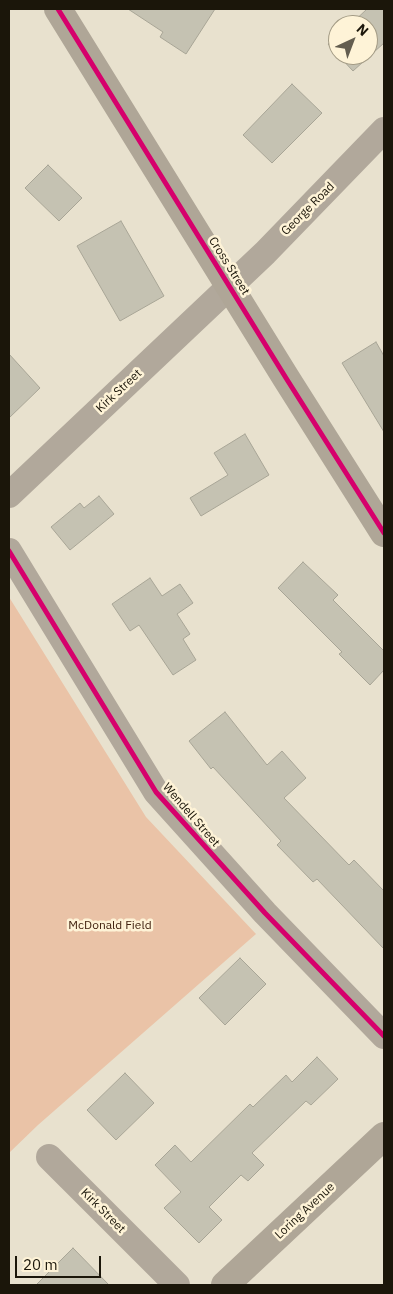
<!DOCTYPE html>
<style>
body{margin:0}
#map{position:relative;width:393px;height:1294px;overflow:hidden;background:#e8e1ce;font-family:"IBM Plex Sans",sans-serif}
canvas{display:block}
.frame{position:absolute;inset:0;border:10px solid #1b160a;pointer-events:none}
.north{position:absolute;left:328px;top:15px;width:50px;height:50px;box-sizing:border-box;background:#fef3d7;border:1px solid #a39b85;border-radius:50%;rotate:43deg;font-size:14px;font-weight:700;line-height:20px;text-align:center;color:#1b160a}
.north::after{content:'';display:block;margin:auto;width:18px;height:22px;background:#635d4f;clip-path:polygon(50% 0,100% 100%,50% 72%,0 100%)}
.scale{position:absolute;left:15px;top:1256px;width:86px;height:22px;box-sizing:border-box;border:2px solid #1b160a;border-top:0;padding-left:6px;font-size:15px;line-height:18px;white-space:nowrap;color:#1b160a;-webkit-text-stroke:4px #fef3d7;paint-order:stroke}
</style>
<div id="map">
<canvas width="393" height="1294"></canvas>
<div class="frame"></div>
<div class="north">N</div>
<div class="scale">20 m</div>
</div>
<script>
const c = document.querySelector('canvas').getContext('2d');
c.lineJoin = 'round';
function fill(path, color) { c.fillStyle = color; c.fill(path, 'evenodd'); }
const toPath = rows => new Path2D(rows.map(r => 'M' + r).join(''));
function strokePath(path, color, width, dash) { c.strokeStyle = color; c.lineWidth = width; c.lineCap = dash ? 'butt' : 'round'; c.setLineDash(dash || []); c.stroke(path); }
function drawText(font, color, halo, rows, align = 'center') {
  c.font = font + ' "IBM Plex Sans",sans-serif'; c.lineWidth = 5; c.setLineDash([]); c.textBaseline = 'middle'; c.strokeStyle = halo; c.fillStyle = color; for (const [text, x, y, turn = 0] of rows) {
    c.save(); c.translate(x, y); c.rotate((+turn || 0) * Math.PI / 180); c.textAlign = isNaN(turn) ? turn : align; if (halo) c.strokeText(text, 0, 0); c.fillText(text, 0, 0); c.restore();
  }
}
fill(toPath([
 [9,597,146,817,256,934,38,1125,9,1153]
]), '#eac3a7');
const building = toPath([
 [128,9,215,9,186,54,160,37,163,32,128,9],
 [367,9,384,9,384,43,353,71,338,55,368,55,368,25,350,25,367,9],
 [338,36,338,55,328,44,338,36],
 [292,84,322,113,272,163,243,135,292,84],
 [48,165,82,198,59,221,25,188,48,165],
 [121,221,164,296,120,321,77,246,121,221],
 [376,342,384,356,384,432,342,363,376,342],
 [9,354,40,388,9,418,9,354],
 [245,434,269,475,201,516,190,498,228,475,214,453,245,434],
 [99,496,114,514,70,550,51,527,80,503,84,508,99,496],
 [303,562,338,595,333,600,384,651,384,670,370,685,339,654,342,652,278,588,303,562],
 [150,578,162,596,180,584,193,603,177,614,190,634,183,639,196,660,173,675,139,625,130,631,112,604,150,578],
 [225,712,267,765,282,751,306,778,284,798,349,865,354,860,384,891,384,949,317,879,313,882,277,845,281,841,213,767,211,769,189,741,225,712],
 [240,958,266,984,225,1025,199,998,240,958],
 [317,1057,338,1079,311,1105,306,1101,252,1153,264,1165,248,1181,241,1175,209,1207,222,1220,199,1243,164,1208,181,1192,155,1165,175,1145,191,1162,250,1104,253,1107,286,1075,292,1082,317,1057],
 [125,1073,154,1103,116,1140,87,1110,125,1073],
 [73,1248,109,1285,36,1285,73,1248]
]);
fill(building, '#c5c2b2');
strokePath(building, '#a8a596', 1);
strokePath(toPath([
 [9,495,265,253,384,130],
 [9,551,156,792,265,913,384,1036],
 [49,1157,177,1285]
]), '#b1a89b', 26);
strokePath(toPath([
 [58,9,286,378,384,533],
 [225,1285,384,1136]
]), '#afa697', 28);
strokePath(toPath([
 [58,9,286,378,384,533],
 [9,551,156,792,265,913,384,1036]
]), '#d6006c', 5);
drawText('12px', '#1b160a', '#fef3d7', [
 ["George Road",308,209,-45],
 ["Cross Street",229,266,58],
 ["Kirk Street",119,391,-43],
 ["Wendell Street",191,815,49],
 ["Kirk Street",103,1211,45],
 ["Loring Avenue",305,1211,-43]
]);
drawText('12px', '#40200e', '#fef3d7', [
 ["McDonald Field",110,926]
]);
</script>
